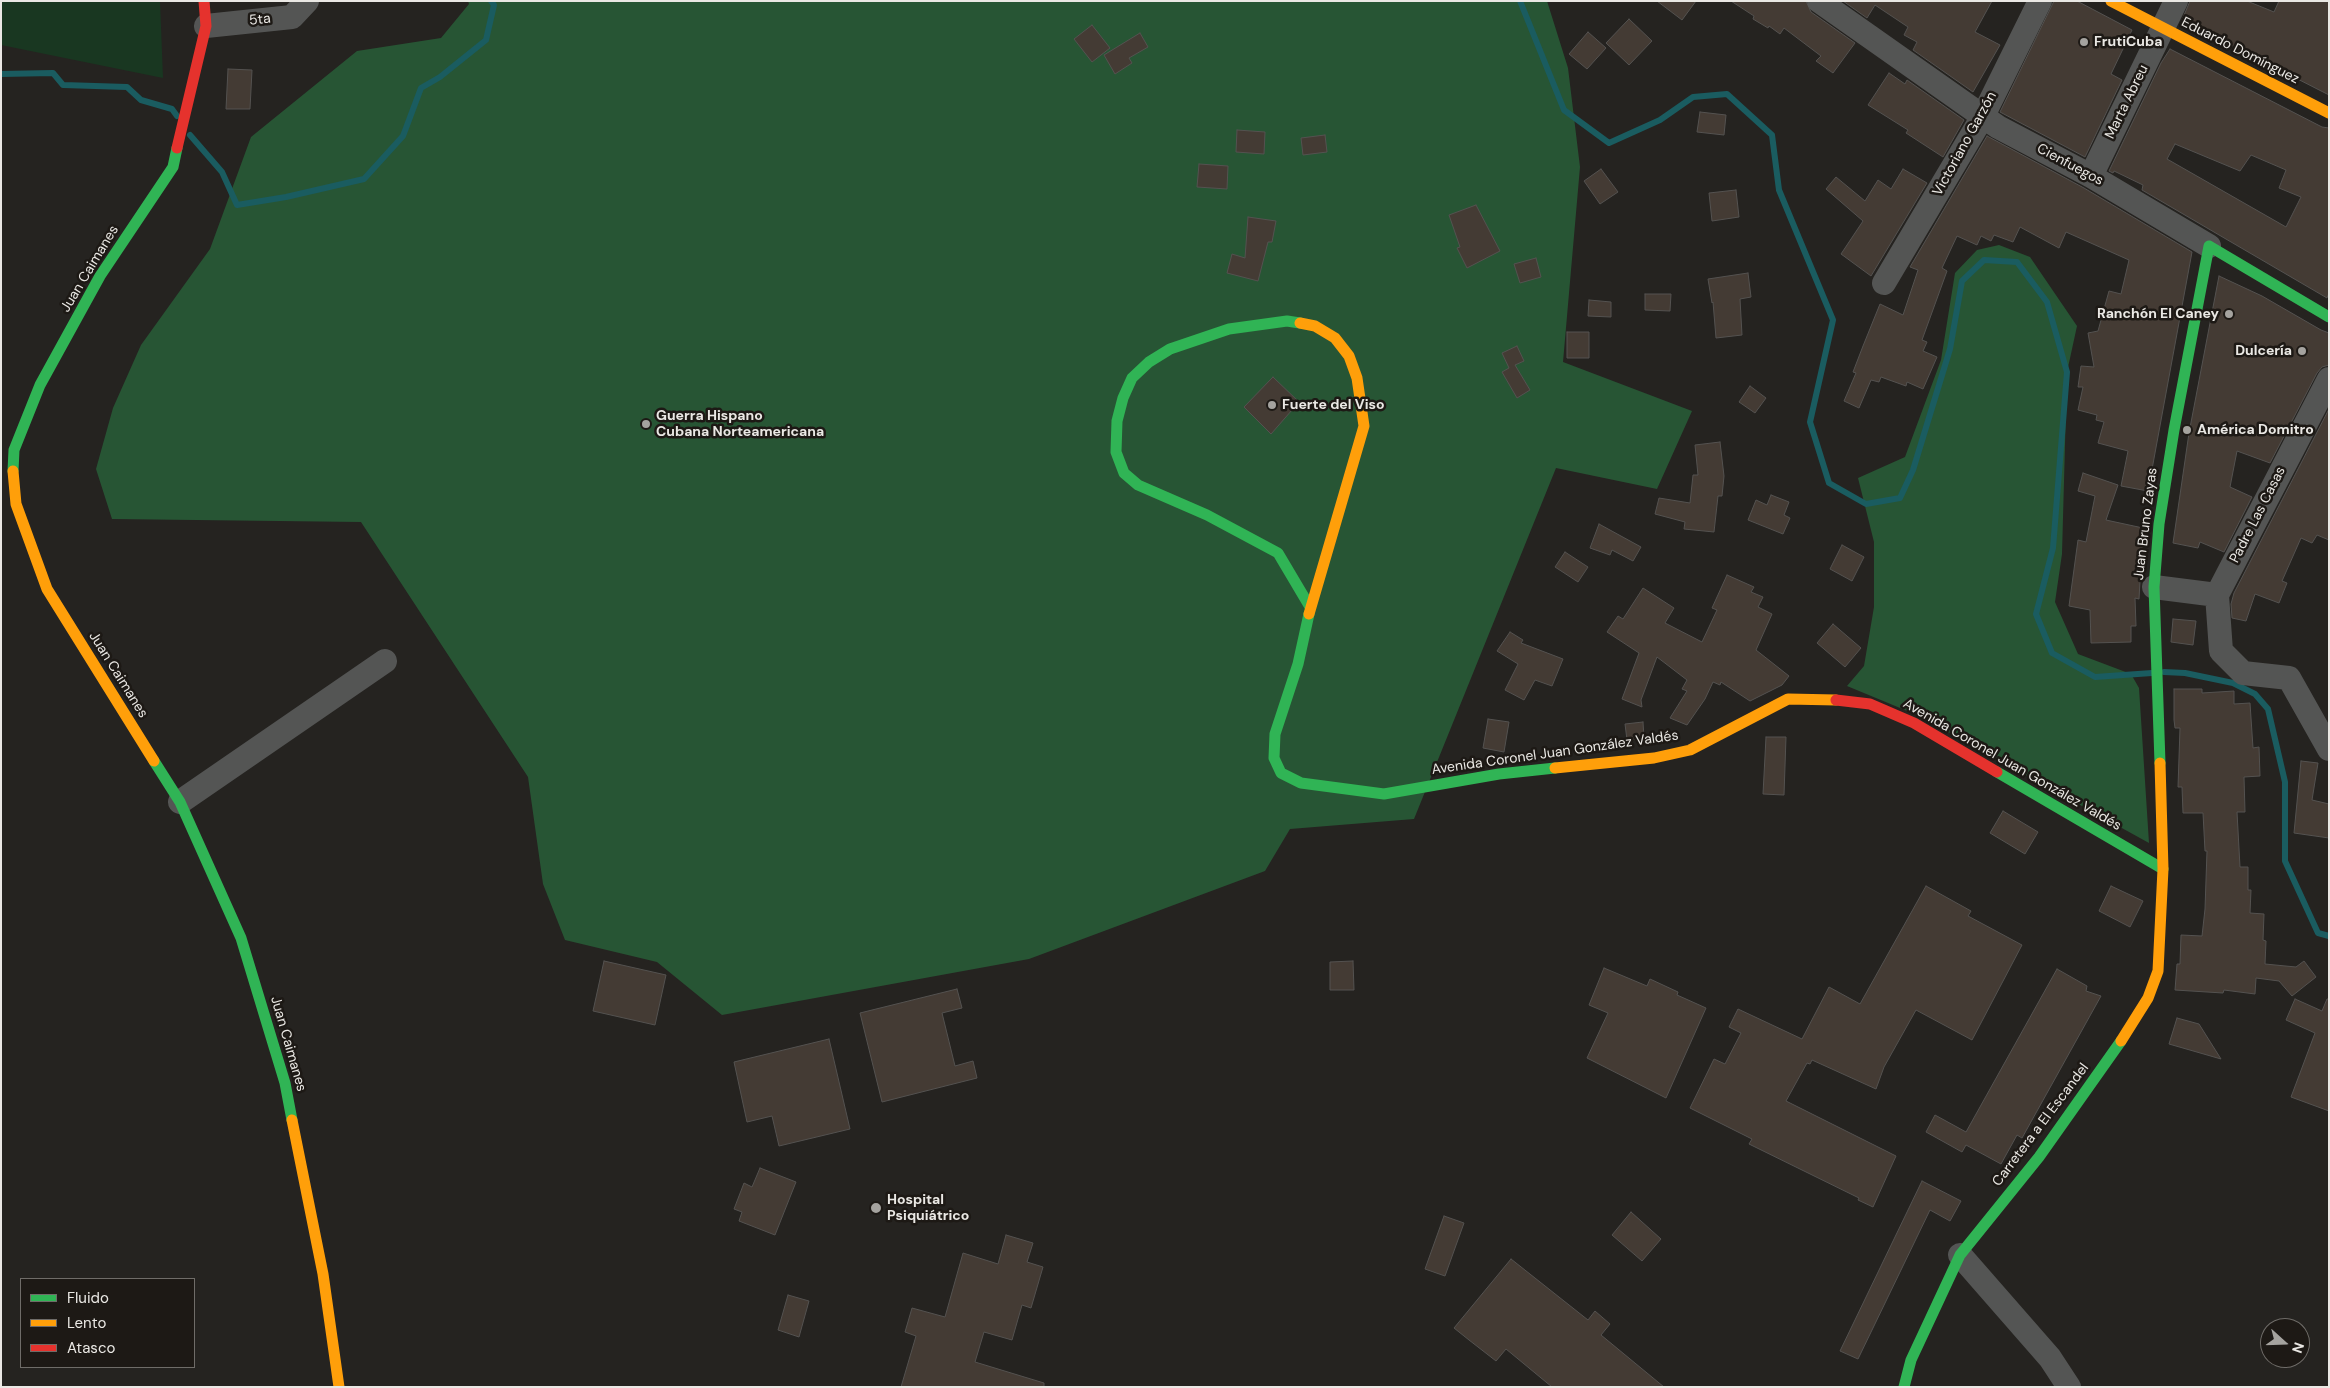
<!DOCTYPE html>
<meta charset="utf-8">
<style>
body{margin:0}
#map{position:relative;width:2330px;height:1388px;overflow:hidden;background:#252320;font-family:"DM Sans",sans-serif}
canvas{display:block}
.frame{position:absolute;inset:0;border:2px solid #eae8e4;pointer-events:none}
.legend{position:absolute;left:20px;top:1278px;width:175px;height:90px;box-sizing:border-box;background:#1d1915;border:1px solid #6f6c68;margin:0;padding:6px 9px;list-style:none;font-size:15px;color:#eae8e4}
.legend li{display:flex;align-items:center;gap:10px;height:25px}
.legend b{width:25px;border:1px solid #6f6c68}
.north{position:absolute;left:2260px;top:1318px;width:50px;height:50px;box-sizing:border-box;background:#1d1915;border:1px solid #6f6c68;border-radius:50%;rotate:110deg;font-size:14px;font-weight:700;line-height:20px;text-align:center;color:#eae8e4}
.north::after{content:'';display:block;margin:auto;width:18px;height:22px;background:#a5a39f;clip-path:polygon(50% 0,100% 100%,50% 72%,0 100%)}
</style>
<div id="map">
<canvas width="2330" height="1388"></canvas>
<div class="frame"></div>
<ul class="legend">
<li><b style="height:6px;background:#30b455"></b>Fluido</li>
<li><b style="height:6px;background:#ff9f0a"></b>Lento</li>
<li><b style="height:6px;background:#e5322d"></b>Atasco</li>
</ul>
<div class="north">N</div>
</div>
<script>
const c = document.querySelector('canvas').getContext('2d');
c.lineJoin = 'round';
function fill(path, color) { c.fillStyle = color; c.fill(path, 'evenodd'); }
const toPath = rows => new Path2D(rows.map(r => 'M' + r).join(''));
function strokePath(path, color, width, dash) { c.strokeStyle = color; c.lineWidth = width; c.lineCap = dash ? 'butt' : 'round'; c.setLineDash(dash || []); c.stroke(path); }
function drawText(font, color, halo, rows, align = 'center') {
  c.font = font + ' "DM Sans",sans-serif'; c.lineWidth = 5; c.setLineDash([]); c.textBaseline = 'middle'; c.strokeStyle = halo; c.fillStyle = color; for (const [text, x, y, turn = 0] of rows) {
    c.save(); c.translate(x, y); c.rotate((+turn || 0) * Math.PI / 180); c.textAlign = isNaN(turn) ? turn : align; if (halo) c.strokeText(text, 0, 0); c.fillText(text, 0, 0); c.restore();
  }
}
fill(toPath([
 [1,1,160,1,163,78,1,45]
]), '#193721');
fill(toPath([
 [468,1,1547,1,1568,68,1580,167,1563,362,1692,411,1657,489,1556,468,1414,819,1290,829,1265,871,1029,959,722,1015,657,962,565,940,543,884,528,777,361,522,112,519,96,469,113,408,141,345,210,249,251,137,357,51,441,38,469,4],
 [1999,245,2030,257,2077,326,2067,372,2062,554,2055,602,2078,654,2131,674,2139,688,2149,843,1917,715,1847,686,1864,666,1874,607,1874,542,1858,478,1905,457,1941,360,1955,273,1977,250]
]), '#275534');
strokePath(toPath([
 [1520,1,1564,110,1609,143,1660,120,1693,97,1727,94,1772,135,1779,190,1833,320,1810,422,1829,483,1866,504,1900,498,1913,470,1950,349,1962,281,1984,260,2017,262,2047,302,2067,372,2053,548,2036,614,2052,653,2095,677,2152,673],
 [1,74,53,73,63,85,127,87,141,100,172,109,177,116],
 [190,135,222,172,237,205,286,197,364,179,403,136,421,88,440,77,486,40,494,5,491,1],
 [2164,672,2185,673,2233,683,2255,694,2268,709,2285,782,2285,861,2318,933,2329,936]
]), '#1a5c60', 6);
const building = toPath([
 [1657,1,1696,1,1682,20,1657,1],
 [1731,1,1806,1,1811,12,1855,43,1833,73,1816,61,1821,56,1784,28,1780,34,1769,26,1768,28,1753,19,1754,16,1731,1],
 [1843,1,1992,1,1975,32,2000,45,1973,92,1913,50,1917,42,1904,35,1908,27,1875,5,1867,18,1843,1],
 [2054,1,2077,1,2132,30,2111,74,2122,80,2085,157,2000,112,2054,1],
 [2190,1,2247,1,2274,12,2279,1,2329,1,2329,95,2182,20,2190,1],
 [1629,19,1652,41,1629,65,1606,43,1629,19],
 [1092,25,1110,48,1092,62,1074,39,1092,25],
 [1588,32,1606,48,1587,69,1569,54,1588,32],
 [1140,33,1148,47,1129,58,1132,63,1115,74,1104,55,1140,33],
 [2170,49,2322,127,2329,128,2329,293,2327,298,2142,190,2143,185,2114,171,2113,173,2109,171,2161,63,2170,49],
 [2175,144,2240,171,2251,155,2286,170,2279,188,2301,197,2286,227,2167,159,2175,144],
 [228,69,252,70,250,109,226,109,228,69],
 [1889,73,1905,84,1907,80,1964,120,1943,157,1906,133,1908,130,1868,105,1889,73],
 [1700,112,1726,115,1724,135,1697,132,1700,112],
 [1237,130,1265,132,1264,154,1236,152,1237,130],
 [1325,135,1327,152,1303,155,1301,138,1325,135],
 [1987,136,2084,188,2192,252,2148,491,2121,486,2128,451,2098,443,2104,422,2096,420,2097,415,2078,410,2083,387,2078,387,2081,366,2094,367,2088,333,2098,331,2109,291,2121,294,2129,260,2066,232,2059,248,2020,227,2013,242,1994,235,1991,241,1981,236,1977,245,1957,236,1942,268,1947,271,1922,340,1927,342,1923,351,1937,357,1923,389,1907,382,1906,386,1881,377,1879,382,1871,380,1859,408,1844,401,1856,373,1853,372,1863,346,1880,304,1903,315,1918,270,1910,267,1987,136],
 [1199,164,1228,166,1227,189,1197,187,1199,164],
 [1601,169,1618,192,1600,204,1584,181,1601,169],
 [1903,169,1927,183,1871,276,1841,254,1863,221,1826,189,1836,177,1865,201,1878,180,1891,189,1903,169],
 [1736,190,1739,217,1712,221,1709,193,1736,190],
 [1476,205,1500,251,1467,268,1457,248,1460,247,1449,215,1476,205],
 [1248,217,1276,221,1272,242,1268,242,1258,281,1227,273,1232,254,1245,258,1248,217],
 [1536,258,1541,277,1520,283,1514,264,1536,258],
 [1748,273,1751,297,1740,299,1742,335,1716,338,1713,302,1712,303,1708,279,1748,273],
 [2219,276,2262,296,2321,330,2329,333,2329,365,2322,367,2317,373,2270,463,2237,451,2230,487,2252,497,2224,552,2200,542,2198,548,2173,543,2189,433,2219,276],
 [1645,294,1671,294,1670,311,1645,310,1645,294],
 [1589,300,1611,302,1611,317,1588,316,1589,300],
 [1567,332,1589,332,1589,358,1567,358,1567,332],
 [1517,346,1524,361,1515,365,1530,390,1517,398,1502,372,1509,368,1502,353,1517,346],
 [1273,377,1299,402,1271,434,1244,407,1273,377],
 [1750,386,1766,398,1755,413,1739,402,1750,386],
 [2329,409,2329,540,2317,535,2312,543,2301,538,2282,581,2287,583,2279,603,2255,594,2246,621,2232,618,2231,604,2234,593,2329,409],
 [1720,442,1724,476,1722,496,1718,496,1714,532,1684,529,1685,522,1655,514,1659,498,1690,503,1693,475,1698,475,1695,445,1720,442],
 [2083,473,2118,485,2106,520,2143,528,2139,599,2135,598,2136,626,2131,626,2131,642,2091,643,2090,610,2069,606,2078,540,2086,542,2095,496,2078,491,2083,473],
 [1771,495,1789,502,1784,515,1790,518,1783,534,1748,520,1756,500,1767,505,1771,495],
 [1599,524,1641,547,1633,561,1612,550,1610,555,1590,548,1599,524],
 [1842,545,1864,557,1852,581,1830,569,1842,545],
 [1565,552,1588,567,1578,582,1555,567,1565,552],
 [1727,575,1754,587,1751,592,1763,597,1758,607,1772,614,1756,650,1789,676,1782,685,1750,701,1721,682,1720,685,1713,682,1705,699,1687,725,1670,718,1687,691,1682,689,1687,680,1657,657,1641,700,1642,707,1622,699,1639,653,1607,632,1618,616,1623,619,1643,588,1674,608,1665,623,1702,642,1717,610,1712,608,1727,575],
 [2173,619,2196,621,2193,645,2171,642,2173,619],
 [1833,624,1861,648,1845,667,1817,643,1833,624],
 [1510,632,1523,640,1521,643,1563,659,1552,686,1535,680,1524,700,1505,690,1518,664,1497,651,1510,632],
 [2174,689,2202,689,2202,693,2234,691,2234,704,2250,703,2253,748,2259,747,2260,776,2244,777,2245,812,2237,812,2240,867,2248,867,2248,890,2251,890,2250,913,2264,914,2263,940,2266,941,2265,964,2296,967,2304,961,2316,977,2292,996,2279,981,2256,978,2255,994,2224,990,2223,993,2175,990,2177,964,2180,964,2181,935,2202,936,2205,909,2207,851,2205,851,2203,813,2183,813,2182,787,2178,787,2180,728,2175,728,2174,720,2174,689],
 [1488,719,1509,722,1504,752,1483,748,1488,719],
 [1643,722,1644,738,1627,740,1625,724,1643,722],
 [1766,737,1786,737,1784,795,1763,794,1766,737],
 [2301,761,2318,763,2312,800,2329,804,2329,838,2294,833,2301,761],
 [2003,811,2038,832,2025,854,1990,833,2003,811],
 [1926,886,1971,911,1968,916,2022,945,1972,1040,1916,1010,1884,1067,1876,1089,1812,1060,1810,1064,1807,1063,1786,1101,1896,1156,1873,1207,1858,1200,1859,1198,1749,1144,1752,1139,1690,1108,1714,1059,1725,1064,1741,1033,1729,1027,1738,1009,1802,1039,1829,987,1860,1004,1926,886],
 [2111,886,2143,901,2130,927,2099,911,2111,886],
 [604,961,666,975,655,1025,593,1011,604,961],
 [1353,961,1354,990,1330,990,1330,962,1353,961],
 [1604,968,1647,986,1650,979,1678,992,1677,995,1706,1008,1666,1098,1587,1058,1608,1013,1589,1005,1604,968],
 [2057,969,2087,986,2086,991,2101,996,2022,1138,2017,1135,2001,1164,1966,1145,1962,1152,1926,1132,1935,1115,1966,1132,2057,969],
 [957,989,962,1008,942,1013,955,1066,973,1061,977,1078,882,1102,860,1013,957,989],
 [2295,999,2322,1011,2327,999,2329,999,2329,1111,2291,1097,2315,1033,2286,1020,2295,999],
 [2177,1018,2199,1024,2221,1059,2169,1044,2177,1018],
 [829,1039,850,1129,779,1146,772,1116,747,1122,734,1062,829,1039],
 [760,1168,796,1182,775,1235,739,1221,742,1212,734,1209,744,1183,752,1187,760,1168],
 [1922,1181,1961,1201,1950,1221,1930,1210,1858,1359,1840,1351,1922,1181],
 [1631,1212,1661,1239,1642,1261,1612,1235,1631,1212],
 [1444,1216,1464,1223,1445,1276,1425,1269,1444,1216],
 [1006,1235,1033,1243,1027,1262,1043,1267,1031,1308,1022,1305,1012,1340,984,1332,975,1362,1044,1383,1044,1387,901,1387,916,1336,905,1332,912,1308,945,1317,963,1253,998,1264,1006,1235],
 [1511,1259,1588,1320,1595,1311,1610,1324,1601,1335,1664,1387,1552,1387,1506,1349,1496,1361,1469,1340,1454,1328,1511,1259],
 [788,1295,809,1301,799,1337,778,1330,788,1295]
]);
fill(building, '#443b34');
strokePath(building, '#545250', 1);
strokePath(toPath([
 [1819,1,1998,127,2091,176,2209,246],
 [206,26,292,17,307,1],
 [2091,176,2176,1],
 [1884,283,1983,116,2040,1],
 [2329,379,2217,595,2221,651,2243,673,2289,678,2329,749],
 [2154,587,2217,595],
 [180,802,385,661],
 [1960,1255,2050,1358,2069,1387]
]), '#545554', 24);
strokePath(toPath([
 [1300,323,1287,321,1229,329,1170,349,1149,362,1132,378,1123,398,1117,421,1116,452,1124,473,1138,485,1207,515,1278,553,1310,607],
 [13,471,14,450,40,385,100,276,173,167,177,148],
 [1309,614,1298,664,1275,734,1274,758,1281,773,1301,783,1384,794,1499,774,1555,768],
 [154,761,180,802,241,938,285,1083,292,1120],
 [2160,763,2154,587,2159,524,2174,430,2209,246,2329,317],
 [1997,772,2163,869],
 [1904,1387,1911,1360,1960,1255,2039,1157,2121,1041]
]), '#30b455', 11);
strokePath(toPath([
 [2111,1,2329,113],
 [1300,323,1315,326,1335,338,1349,356,1357,378,1364,426,1309,614],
 [13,471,16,504,47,589,154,761],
 [1555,768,1654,758,1690,750,1788,699,1836,700],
 [2121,1041,2148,998,2158,971,2163,869,2160,763],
 [292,1120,323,1274,339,1387]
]), '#ff9f0a', 11);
strokePath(toPath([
 [177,148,206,26,204,1],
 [1836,700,1870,704,1914,723,1997,772]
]), '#e5322d', 11);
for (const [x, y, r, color] of [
 [2084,42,5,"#a5a39f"],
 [2229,314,5,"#a5a39f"],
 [2302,351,5,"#a5a39f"],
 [1272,405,5,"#a5a39f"],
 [646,424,5,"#a5a39f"],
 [2187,430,5,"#a5a39f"],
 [876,1208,6,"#a5a39f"]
]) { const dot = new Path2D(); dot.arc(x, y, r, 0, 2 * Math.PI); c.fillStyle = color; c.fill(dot); strokePath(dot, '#1d1915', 2); }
drawText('14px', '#eae8e4', '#1d1915', [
 ["5ta",260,20,-6],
 ["Eduardo Domínguez",2240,51,27],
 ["Marta Abreu",2127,102,-64],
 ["Victoriano Garzón",1965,144,-61],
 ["Cienfuegos",2070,165,28],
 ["Juan Caimanes",90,269,-59],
 ["Padre Las Casas",2258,515,-63],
 ["Juan Bruno Zayas",2146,524,-83],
 ["Juan Caimanes",118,675,58],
 ["Avenida Coronel Juan González Valdés",1555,753,-8],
 ["Avenida Coronel Juan González Valdés",2012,765,30],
 ["Juan Caimanes",288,1044,74],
 ["Carretera a El Escandel",2041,1125,-53]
]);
drawText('bold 14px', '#eae8e4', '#1d1915', [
 ["FrutiCuba",2094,42],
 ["Ranchón El Caney",2219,314,"right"],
 ["Dulcería",2292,351,"right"],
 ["Fuerte del Viso",1282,405],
 ["Guerra Hispano",656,416],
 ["Cubana Norteamericana",656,432],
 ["América Domitro",2197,430],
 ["Hospital",887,1200],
 ["Psiquiátrico",887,1216]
], 'left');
</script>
